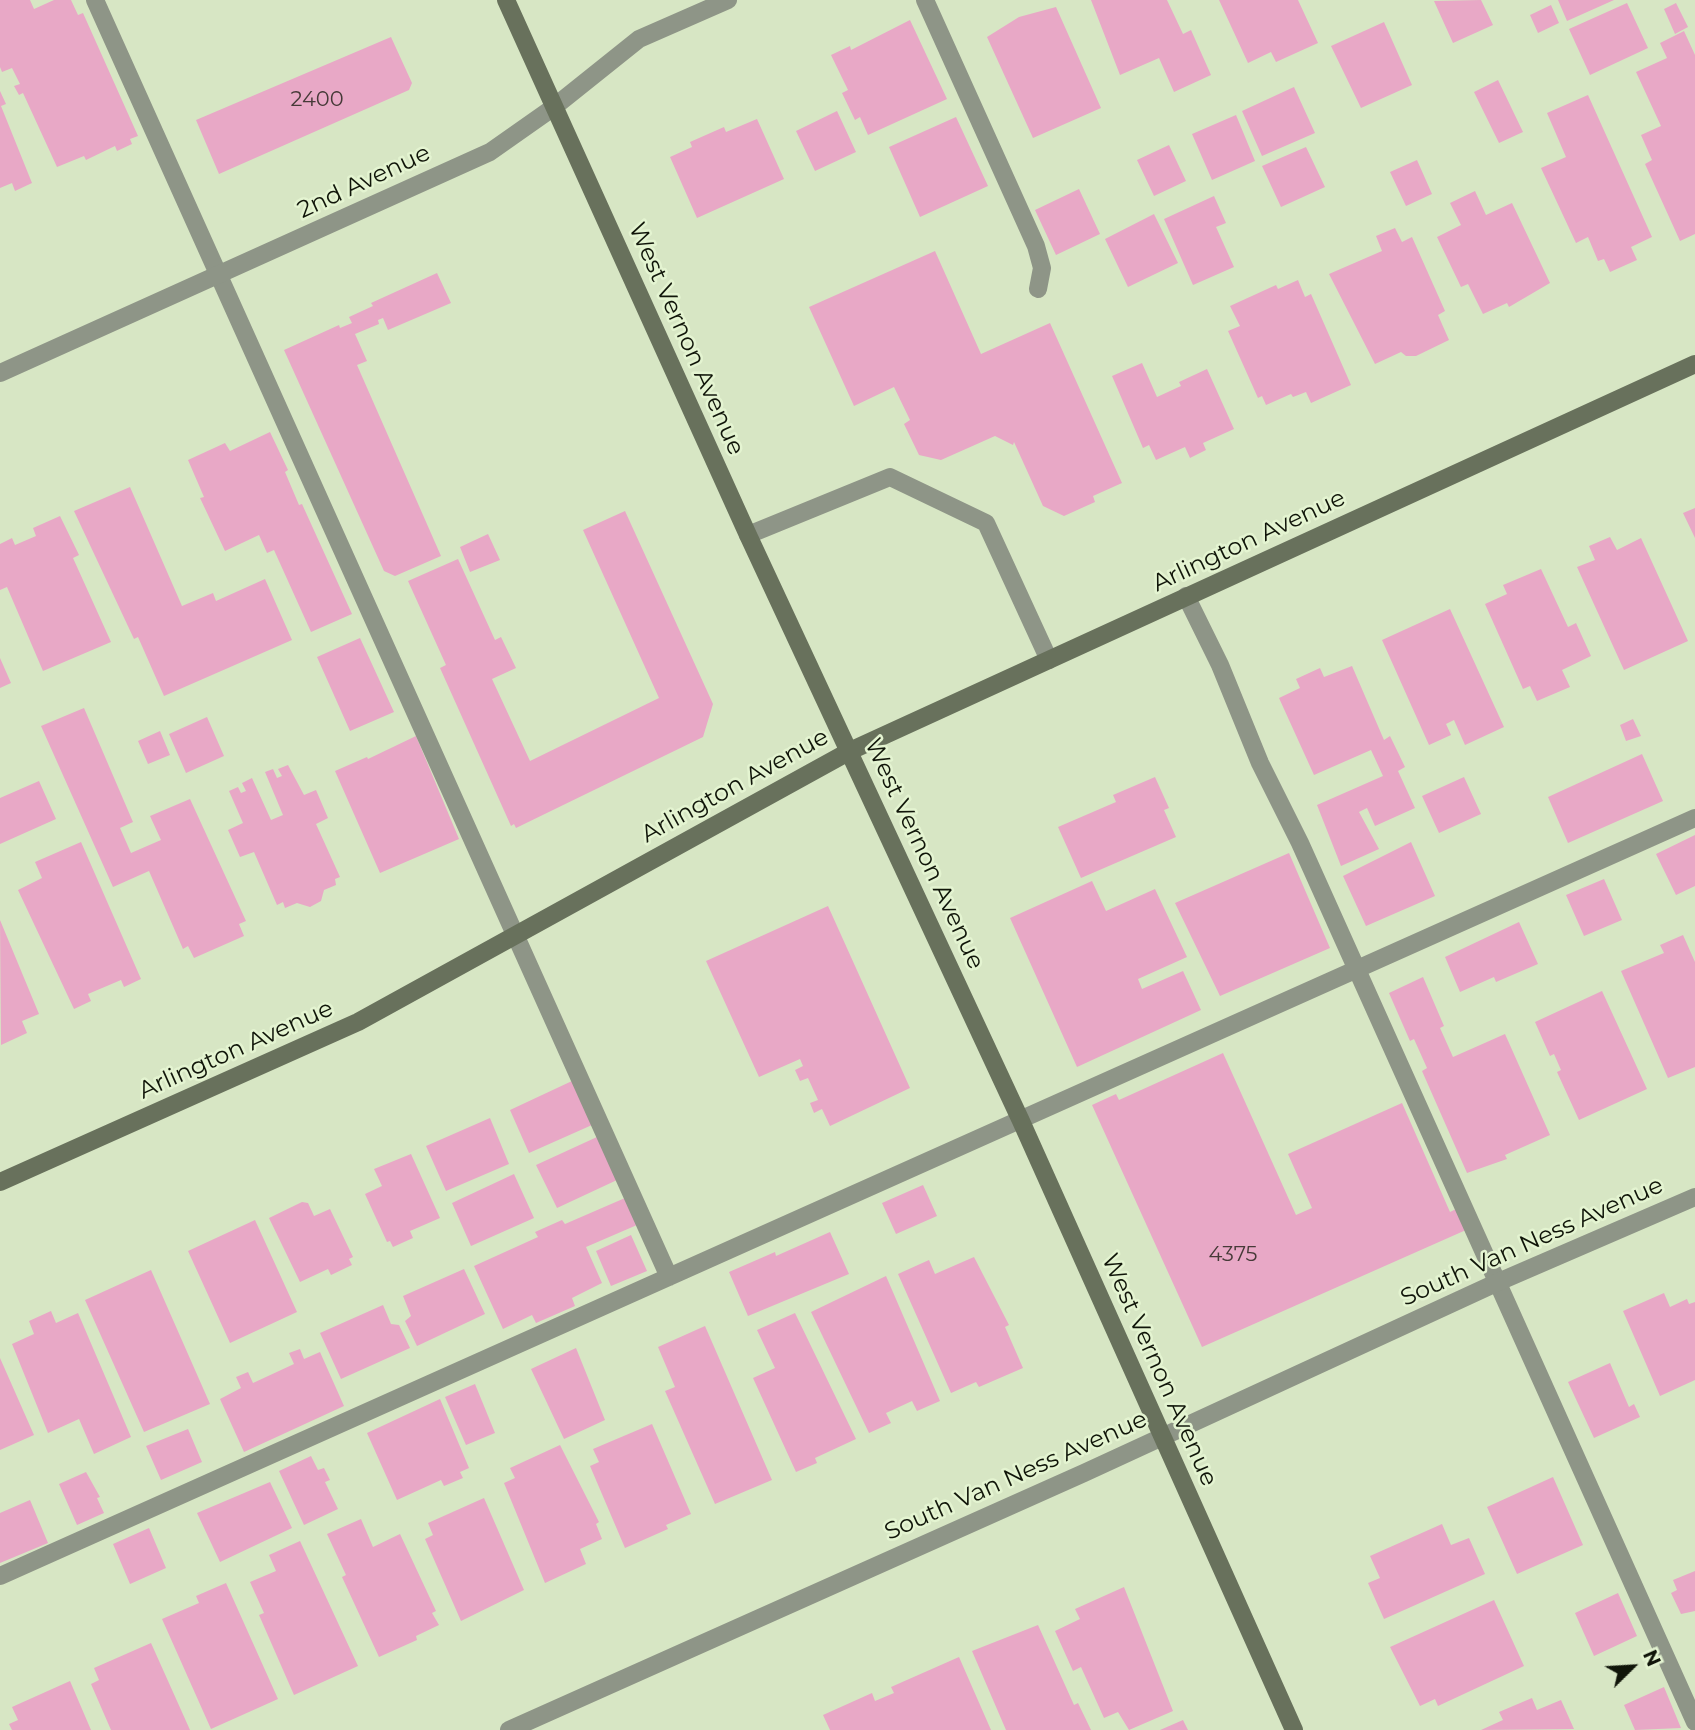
<!DOCTYPE html>
<style>
body{margin:0}
#map{position:relative;width:1695px;height:1730px;overflow:hidden;background:#d7e6c4;font-family:Montserrat,sans-serif}
canvas{display:block}
.north{position:absolute;left:1597px;top:1632px;width:70px;height:70px;-webkit-text-stroke:5px #e4f4d1;paint-order:stroke;rotate:66deg;font-size:19px;font-weight:700;line-height:28px;text-align:center;color:#101509}
.north::after{content:'';display:block;margin:auto;width:24px;height:32px;background:#101509;clip-path:polygon(50% 0,100% 100%,50% 72%,0 100%)}
</style>
<div id="map">
<canvas width="1695" height="1730"></canvas>
<div class="north">N</div>
</div>
<script>
const c = document.querySelector('canvas').getContext('2d');
c.lineJoin = 'round';
function fill(path, color) { c.fillStyle = color; c.fill(path, 'evenodd'); }
const toPath = rows => new Path2D(rows.map(r => 'M' + r).join(''));
function strokePath(path, color, width, dash) { c.strokeStyle = color; c.lineWidth = width; c.lineCap = dash ? 'butt' : 'round'; c.setLineDash(dash || []); c.stroke(path); }
function drawText(font, color, halo, rows, align = 'center') {
  c.font = font + ' Montserrat,sans-serif'; c.lineWidth = 5; c.setLineDash([]); c.textBaseline = 'middle'; c.strokeStyle = halo; c.fillStyle = color; for (const [text, x, y, turn = 0] of rows) {
    c.save(); c.translate(x, y); c.rotate((+turn || 0) * Math.PI / 180); c.textAlign = isNaN(turn) ? turn : align; if (halo) c.strokeText(text, 0, 0); c.fillText(text, 0, 0); c.restore();
  }
}
fill(toPath([
 [0,0,30,0,34,9,54,0,71,0,78,15,83,13,138,136,130,139,132,144,117,151,115,146,86,160,84,156,57,167,23,93,19,95,14,86,20,84,12,68,2,72,0,67],
 [1091,0,1167,0,1183,34,1191,30,1211,75,1174,92,1159,58,1120,75],
 [1219,0,1298,0,1318,43,1276,62,1271,52,1248,63],
 [1481,0,1493,25,1453,43,1434,1],
 [1558,0,1614,0,1567,21],
 [1627,3,1648,48,1590,75,1569,29],
 [1676,3,1688,27,1675,34,1664,9],
 [1551,5,1559,23,1538,33,1530,15],
 [1056,7,1101,108,1033,138,987,37,1019,17],
 [910,20,947,99,868,135,860,117,855,120,842,93,848,90,831,55,850,46,851,50],
 [1384,22,1412,85,1361,108,1331,46],
 [1684,31,1695,55,1695,234,1680,241,1645,164,1652,160,1641,135,1661,126,1636,72,1667,58,1660,43],
 [391,37,412,83,409,90,219,174,196,120],
 [1498,80,1523,132,1499,143,1474,92],
 [1294,87,1315,133,1262,156,1242,111],
 [0,91,6,104,1,106,32,183,15,191,12,183,0,188],
 [1588,95,1652,237,1631,247,1637,260,1610,272,1604,259,1598,261,1588,237,1576,243,1541,168,1566,157,1547,113],
 [837,111,856,152,815,171,796,131],
 [1236,115,1255,161,1212,180,1192,134],
 [956,117,988,186,920,217,889,147],
 [757,119,784,179,697,218,670,157,692,147,690,142,724,127,726,132],
 [1169,145,1186,181,1154,196,1137,160],
 [1306,147,1325,187,1281,207,1262,166],
 [1417,160,1432,194,1406,206,1390,172],
 [1079,189,1100,234,1056,255,1035,210],
 [1475,191,1486,215,1512,203,1550,283,1509,307,1507,303,1483,314,1468,284,1461,287,1437,237,1461,225,1450,203],
 [1214,196,1226,223,1216,227,1234,267,1193,285,1164,219],
 [1154,214,1178,263,1128,287,1105,239],
 [1395,228,1402,242,1412,237,1445,311,1438,315,1449,340,1416,356,1406,356,1401,352,1375,364,1329,274,1382,251,1376,236],
 [935,251,981,354,1050,323,1122,483,1093,496,1095,502,1064,516,1043,506,1014,442,1013,445,995,436,941,460,919,455,904,424,910,420,894,387,854,406,809,307],
 [437,273,451,303,388,330,383,318,378,320,379,324,355,334,367,361,357,365,441,556,395,576,384,571,284,350,339,325,340,328,352,323,349,317,373,306,371,303],
 [1298,280,1305,297,1311,294,1351,385,1311,403,1306,392,1293,397,1291,394,1266,405,1262,396,1258,398,1228,331,1240,326,1230,306,1276,285,1278,289],
 [1142,363,1157,397,1181,386,1179,382,1207,369,1234,429,1203,443,1206,450,1190,458,1185,447,1156,460,1149,445,1143,448,1112,376],
 [270,432,288,470,285,472,299,505,302,504,352,614,311,632,274,550,267,553,259,535,225,551,200,498,204,497,188,460,225,443,230,451],
 [130,487,182,606,213,593,216,601,265,579,292,640,164,696,138,637,134,639,74,511],
 [1695,508,1695,538,1683,513],
 [625,511,713,704,703,737,516,828,514,824,511,826,440,668,446,665,408,581,458,559,495,640,501,637,516,668,492,679,530,761,659,698,583,530],
 [60,516,79,555,73,558,111,642,43,671,7,587,0,590,0,544,12,538,15,545,36,536,33,528],
 [488,534,500,560,470,572,460,547],
 [1610,537,1617,550,1641,538,1688,641,1624,670,1577,567,1595,560,1589,546],
 [1541,569,1568,627,1576,623,1591,656,1562,670,1570,687,1537,701,1530,686,1523,689,1485,604,1507,594,1503,585],
 [1450,609,1504,727,1465,745,1454,720,1446,724,1451,735,1429,745,1382,640],
 [360,638,394,712,350,731,317,657],
 [0,658,11,683,0,688],
 [1352,666,1384,740,1390,736,1405,767,1398,771,1415,808,1375,826,1367,808,1359,812,1379,849,1341,866,1317,805,1383,776,1371,750,1314,775,1279,698,1300,688,1296,679,1320,668,1324,677],
 [84,708,133,822,120,828,131,853,161,840,150,816,190,799,246,921,239,924,244,936,194,958,188,946,183,949,149,871,113,887,41,726],
 [207,717,224,756,186,773,169,734],
 [1633,719,1641,736,1626,741,1620,725],
 [160,731,170,755,148,764,138,741],
 [416,736,459,839,380,873,335,771,367,757,368,759],
 [1642,754,1663,801,1568,843,1548,797],
 [288,765,304,795,316,790,328,818,316,824,340,877,335,879,336,885,324,890,321,901,310,907,297,903,285,908,283,902,277,905,254,852,240,857,228,830,243,823,229,791,238,787,241,793,246,791,242,783,252,778,271,820,283,815,265,772,273,769,277,778,282,776,278,769],
 [1155,777,1169,808,1164,810,1176,837,1081,878,1058,827,1116,802,1113,795],
 [1464,777,1481,814,1439,833,1422,796],
 [39,781,56,819,0,844,0,798],
 [1695,835,1695,886,1676,895,1656,854],
 [81,842,141,979,124,987,121,980,88,994,91,1001,74,1009,18,890,42,878,35,862],
 [1411,842,1435,896,1366,926,1343,876],
 [1289,853,1330,948,1220,996,1175,903],
 [1604,879,1622,920,1584,936,1566,895],
 [1092,881,1106,911,1155,889,1187,957,1138,979,1142,989,1183,971,1201,1010,1077,1067,1010,918],
 [828,906,910,1088,830,1126,822,1109,814,1113,810,1103,818,1100,808,1078,800,1081,795,1070,803,1066,800,1059,759,1077,706,961],
 [0,920,39,1014,22,1021,27,1033,1,1045],
 [1519,922,1538,964,1496,982,1494,977,1460,992,1445,957],
 [1683,935,1695,962,1695,1067,1668,1078,1621,971,1664,953,1660,945],
 [1423,977,1444,1026,1440,1028,1453,1057,1505,1034,1550,1135,1505,1155,1507,1159,1467,1173,1422,1071,1427,1068,1414,1039,1410,1041,1389,993],
 [1602,991,1647,1089,1579,1120,1557,1072,1561,1070,1554,1054,1550,1056,1535,1022],
 [1223,1053,1296,1215,1312,1208,1288,1154,1402,1103,1450,1212,1456,1209,1466,1230,1202,1347,1092,1105,1116,1094,1119,1100],
 [572,1081,592,1125,529,1153,510,1110],
 [490,1118,509,1164,446,1191,426,1146],
 [597,1137,617,1180,557,1208,536,1165],
 [411,1154,440,1218,410,1231,413,1238,393,1247,390,1241,387,1242,365,1194,382,1186,374,1169],
 [514,1174,534,1218,471,1246,452,1203],
 [923,1185,937,1216,896,1234,882,1203],
 [625,1198,637,1225,586,1247,602,1283,572,1298,575,1306,536,1323,532,1315,503,1329,474,1266,538,1237,535,1232,562,1220,565,1224],
 [302,1202,308,1203,314,1216,330,1209,353,1257,349,1259,352,1265,331,1275,328,1269,300,1282,269,1218],
 [255,1220,297,1312,230,1343,188,1251],
 [830,1232,849,1274,748,1316,729,1272,775,1252,776,1256],
 [631,1235,647,1271,611,1286,596,1251],
 [974,1257,1009,1325,1005,1327,1023,1368,979,1387,976,1382,951,1393,898,1274,929,1260,935,1274],
 [464,1269,485,1314,417,1346,405,1321,411,1316,403,1296],
 [151,1270,210,1404,144,1432,85,1300],
 [886,1276,940,1401,917,1411,912,1401,886,1413,891,1423,869,1433,811,1312],
 [1664,1293,1670,1307,1687,1299,1689,1304,1695,1302,1695,1380,1660,1396,1623,1311],
 [383,1305,391,1324,399,1325,410,1348,341,1379,320,1333],
 [51,1311,56,1323,78,1313,131,1437,94,1454,79,1419,48,1433,12,1344,34,1334,29,1321],
 [795,1313,856,1439,815,1458,817,1463,796,1472,753,1378,775,1368,757,1330],
 [705,1326,772,1480,715,1504,665,1391,675,1387,658,1347],
 [576,1348,605,1420,564,1439,531,1369],
 [300,1349,304,1359,320,1352,344,1406,244,1452,220,1399,241,1388,236,1377,248,1372,253,1383,294,1364,289,1353],
 [0,1358,34,1435,0,1450],
 [1610,1363,1629,1407,1634,1404,1640,1417,1594,1438,1568,1382],
 [475,1384,495,1433,466,1445,445,1397],
 [440,1399,469,1468,460,1472,463,1478,444,1486,441,1480,397,1500,367,1433],
 [652,1424,691,1514,666,1525,668,1529,625,1548,590,1466,599,1462,593,1449],
 [188,1429,202,1462,161,1480,146,1446],
 [560,1445,599,1522,596,1524,602,1539,580,1549,586,1564,545,1583,504,1483,515,1478,510,1468],
 [311,1456,318,1470,324,1468,330,1480,325,1482,338,1509,304,1525,279,1471],
 [86,1472,100,1497,97,1498,104,1513,77,1525,59,1484],
 [1553,1477,1583,1545,1517,1574,1487,1507],
 [270,1482,292,1528,220,1562,197,1513],
 [484,1498,524,1590,461,1621,425,1539,433,1535,428,1523],
 [30,1500,48,1543,0,1563,0,1513],
 [361,1519,373,1547,400,1534,436,1611,432,1613,439,1625,416,1636,417,1640,379,1657,342,1577,346,1575,327,1534],
 [1442,1524,1451,1545,1469,1538,1485,1574,1384,1619,1368,1583,1380,1578,1370,1556],
 [149,1528,166,1568,130,1584,113,1544],
 [300,1541,358,1666,294,1695,259,1615,264,1613,250,1582,276,1571,269,1555],
 [1695,1571,1695,1611,1681,1614,1671,1593,1677,1590,1673,1580],
 [226,1583,278,1699,211,1729,162,1619,199,1603,196,1596],
 [1124,1587,1173,1711,1129,1730,1118,1712,1104,1718,1081,1667,1073,1671,1055,1631,1080,1619,1075,1609],
 [1618,1593,1637,1636,1594,1656,1575,1613],
 [1494,1600,1524,1666,1438,1706,1435,1699,1420,1706,1390,1647],
 [1038,1625,1074,1705,1078,1703,1091,1730,1006,1730,972,1651],
 [151,1643,190,1730,111,1730,91,1684,99,1680,94,1668],
 [959,1657,991,1730,830,1730,823,1715,872,1693,875,1701,894,1693,891,1687],
 [70,1681,91,1730,12,1730,9,1724,18,1720,12,1707],
 [1664,1687,1681,1728,1635,1730,1624,1705],
 [1532,1698,1537,1710,1561,1700,1574,1729,1481,1730,1503,1720,1499,1712],
 [1183,1720,1188,1730,1160,1730]
]), '#e8a8c6');
strokePath(toPath([
 [95,0,669,1277],
 [925,0,1036,246,1042,268,1038,289],
 [748,535,890,477,986,523,1049,660],
 [1186,596,1220,665,1260,763,1300,843,1695,1722],
 [0,1576,1695,818]
]), '#8e9587', 18);
strokePath(toPath([
 [0,373,490,152,554,107,639,39,728,0],
 [509,1730,1084,1473,1496,1283,1695,1197]
]), '#8e9587', 18);
strokePath(toPath([
 [506,0,748,535,1021,1121,1294,1730],
 [0,1182,358,1022,850,751,1695,364]
]), '#68715c', 18);
drawText('21px', '#463a38', null, [
 ["2400",317,100],
 ["4375",1233,1255]
]);
drawText('24px', '#101509', '#e4f4d1', [
 ["2nd Avenue",364,182,-25],
 ["West Vernon Avenue",686,339,66],
 ["Arlington Avenue",1249,541,-25],
 ["Arlington Avenue",735,786,-29],
 ["West Vernon Avenue",924,854,65],
 ["Arlington Avenue",236,1050,-24],
 ["South Van Ness Avenue",1532,1242,-24],
 ["West Vernon Avenue",1159,1370,66],
 ["South Van Ness Avenue",1016,1476,-24]
]);
</script>
